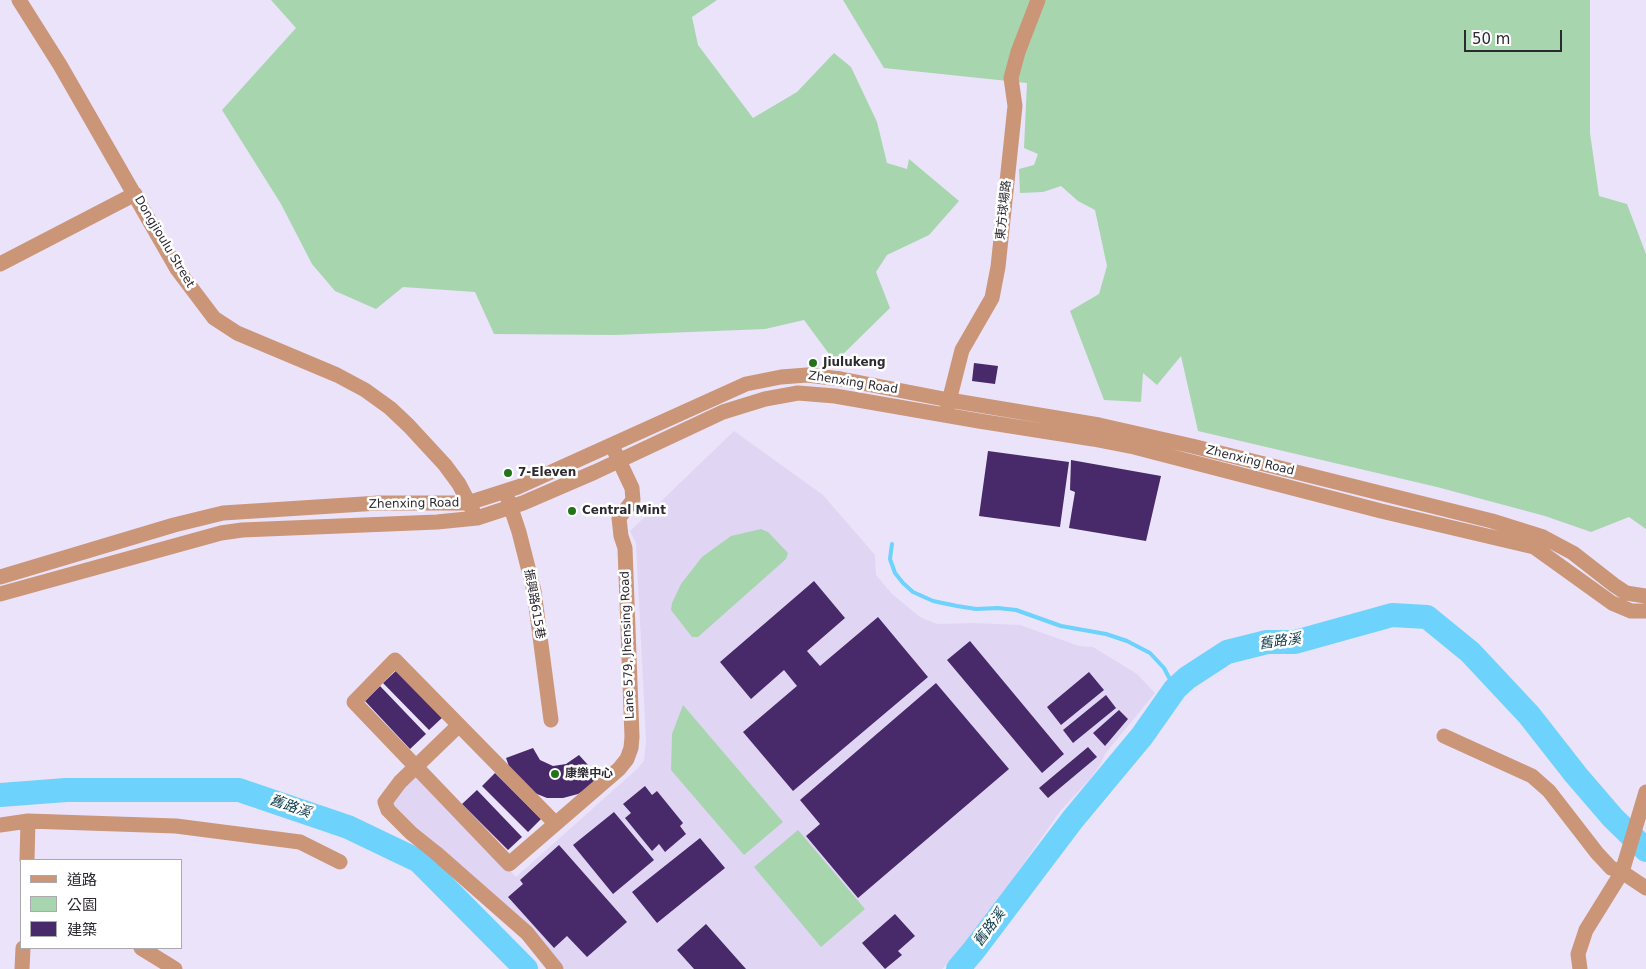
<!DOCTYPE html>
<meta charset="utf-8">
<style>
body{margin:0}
#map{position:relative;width:1646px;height:969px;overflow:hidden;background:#eae3fa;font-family:"DejaVu Sans","Noto Sans TC",sans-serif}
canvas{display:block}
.legend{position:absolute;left:20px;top:859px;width:162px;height:90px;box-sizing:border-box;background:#fff;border:1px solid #aba9ad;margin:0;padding:6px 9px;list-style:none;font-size:15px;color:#2c2931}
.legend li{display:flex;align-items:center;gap:10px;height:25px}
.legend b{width:25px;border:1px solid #aba9ad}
.scale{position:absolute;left:1464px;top:30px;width:98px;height:22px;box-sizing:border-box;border:2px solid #2c2931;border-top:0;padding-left:6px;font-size:15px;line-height:18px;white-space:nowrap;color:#2c2931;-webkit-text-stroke:4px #fff;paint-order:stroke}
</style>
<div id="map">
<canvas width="1646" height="969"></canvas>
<ul class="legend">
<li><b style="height:6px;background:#cb9578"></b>道路</li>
<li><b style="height:14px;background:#a7d5ae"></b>公園</li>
<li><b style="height:14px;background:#48296a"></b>建築</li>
</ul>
<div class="scale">50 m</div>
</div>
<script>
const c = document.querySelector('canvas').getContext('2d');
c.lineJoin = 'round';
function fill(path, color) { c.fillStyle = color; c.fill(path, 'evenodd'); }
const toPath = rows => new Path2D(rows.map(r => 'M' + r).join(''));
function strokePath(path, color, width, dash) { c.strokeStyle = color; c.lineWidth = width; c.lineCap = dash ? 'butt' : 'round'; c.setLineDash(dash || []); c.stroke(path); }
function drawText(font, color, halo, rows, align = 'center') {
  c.font = font + ' "DejaVu Sans","Noto Sans TC",sans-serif'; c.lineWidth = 5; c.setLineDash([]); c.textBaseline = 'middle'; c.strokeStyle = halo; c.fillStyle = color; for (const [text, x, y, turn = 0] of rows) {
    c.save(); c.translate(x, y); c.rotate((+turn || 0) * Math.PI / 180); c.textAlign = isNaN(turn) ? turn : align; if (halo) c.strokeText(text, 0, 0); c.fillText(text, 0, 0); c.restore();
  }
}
fill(toPath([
 [734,431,823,495,875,555,876,575,892,594,920,617,937,624,974,623,1020,625,1079,646,1093,647,1137,674,1155,693,1105,754,1100,765,1091,778,1061,810,972,937,942,969,558,969,419,836,389,801,416,772,516,877,637,769,644,761,646,740,636,543,630,531]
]), '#e0d6f4');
fill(toPath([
 [271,0,717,0,692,17,698,45,753,118,797,92,834,53,851,67,877,122,887,163,907,169,909,159,959,201,929,235,887,255,876,272,890,308,835,362,804,320,765,329,615,335,494,334,475,292,403,287,376,309,335,291,312,264,281,204,222,110,296,28],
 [843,0,1590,0,1590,133,1599,196,1627,204,1646,254,1646,529,1629,517,1591,532,1545,516,1437,487,1198,431,1181,356,1157,385,1143,373,1141,402,1104,400,1070,311,1099,294,1107,266,1095,210,1078,201,1061,186,1043,192,1020,193,1019,169,1034,165,1038,154,1024,148,1027,83,884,68],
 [761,529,768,532,788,553,786,559,698,637,692,637,671,610,672,603,681,584,702,557,731,536],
 [683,705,783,822,744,855,671,770,672,734],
 [798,830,865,909,821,947,754,867]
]), '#a7d5ae');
strokePath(toPath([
 [892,544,890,559,895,573,903,583,913,592,933,601,957,606,976,609,998,608,1016,610,1061,626,1106,634,1127,641,1150,653,1164,668,1175,689]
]), '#6dd2fc', 4);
strokePath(toPath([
 [0,795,66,790,239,790,348,827,419,861,526,969],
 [958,969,974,950,1073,819,1142,736,1175,689,1187,678,1227,652,1267,642,1295,642,1392,615,1427,617,1470,652,1529,715,1576,775,1613,818,1646,850]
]), '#6dd2fc', 24);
fill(toPath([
 [974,363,998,366,995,384,972,381],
 [988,451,1069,462,1060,527,979,516],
 [1071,460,1161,476,1146,541,1069,528,1075,492,1070,490],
 [814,581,845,618,807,651,820,666,878,617,928,677,793,791,743,732,797,686,784,670,751,699,720,662],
 [970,641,1064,754,1042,773,947,660],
 [399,668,444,716,429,730,383,683],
 [1089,672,1104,690,1061,725,1047,707],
 [936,683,1009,769,858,898,806,836,820,824,800,800],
 [380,686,426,734,410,749,365,701],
 [1106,695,1116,708,1073,743,1063,730],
 [1119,710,1128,719,1105,746,1093,733],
 [1088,747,1097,757,1048,798,1039,788],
 [533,748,540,760,553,766,566,764,579,755,599,777,590,787,578,794,563,798,547,798,532,792,511,772,506,758],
 [495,773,541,819,528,832,482,786],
 [645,786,652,795,657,791,683,823,680,826,686,834,665,852,659,844,652,851,625,818,631,813,623,804],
 [477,790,522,837,508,850,462,804],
 [614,812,654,860,613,894,573,845],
 [700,838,725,868,657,923,632,892],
 [559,845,627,922,587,957,567,936,554,948,508,897,523,884,520,880],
 [895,914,915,936,898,951,902,955,885,969,862,943],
 [706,924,746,969,694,969,677,950]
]), '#48296a');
strokePath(toPath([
 [19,0,60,65,177,269,214,318,237,333,337,375,365,390,390,408,409,426,445,465,459,484,473,511],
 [0,264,135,194],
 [947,409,962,350,992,298,998,267,1015,106,1011,78,1018,52,1038,0],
 [508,499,519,532,534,591,551,720],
 [0,577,174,525,223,513,379,503,468,503,518,487,746,384,781,377,807,375,841,379,949,400,1099,425,1192,446,1492,521,1543,537,1573,553,1614,585,1626,593,1646,596],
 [0,594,221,533,242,530,437,522,477,518,523,503,595,472,723,412,765,399,798,393,835,396,979,421,1093,439,1134,447,1381,511,1534,547,1612,603,1631,611,1646,611],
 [458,726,400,782,385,802,388,810,411,833,436,853,527,933,556,969],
 [1444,736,1532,776,1549,791,1597,853,1611,868,1622,872,1646,888],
 [555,823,395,660,354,702,509,864,619,769,627,759,631,748,632,737,625,548,621,536,619,518,633,500,632,488,615,452],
 [0,825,28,821,176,826,300,842,340,862],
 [27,860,28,821],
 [141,948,175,969],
 [22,969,23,948],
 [1580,969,1578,954,1586,930,1622,872,1646,792]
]), '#cb9578', 15);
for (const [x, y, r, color] of [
 [813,363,5,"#23731b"],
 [508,473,5,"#23731b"],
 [572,511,5,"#23731b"],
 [555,774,5,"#23731b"]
]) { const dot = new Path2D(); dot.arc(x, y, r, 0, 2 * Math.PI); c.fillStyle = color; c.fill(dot); strokePath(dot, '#fff', 2); }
drawText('12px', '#2c2931', '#fff', [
 ["東方球場路",1004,210,-84],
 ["Dongjioulu Street",164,242,59],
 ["Zhenxing Road",853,383,9],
 ["Zhenxing Road",1250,461,14],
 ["Zhenxing Road",414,504,-1],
 ["振興路615巷",534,604,80],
 ["Lane 579, Jhensing Road",628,645,-92]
]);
drawText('bold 12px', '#2c2931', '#fff', [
 ["Jiulukeng",823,363],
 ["7-Eleven",518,473],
 ["Central Mint",582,511],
 ["康樂中心",565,774]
], 'left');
drawText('italic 14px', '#0b3a4a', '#fff', [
 ["舊路溪",1280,642,-8],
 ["舊路溪",290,807,19],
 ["舊路溪",990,928,-53]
]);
</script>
